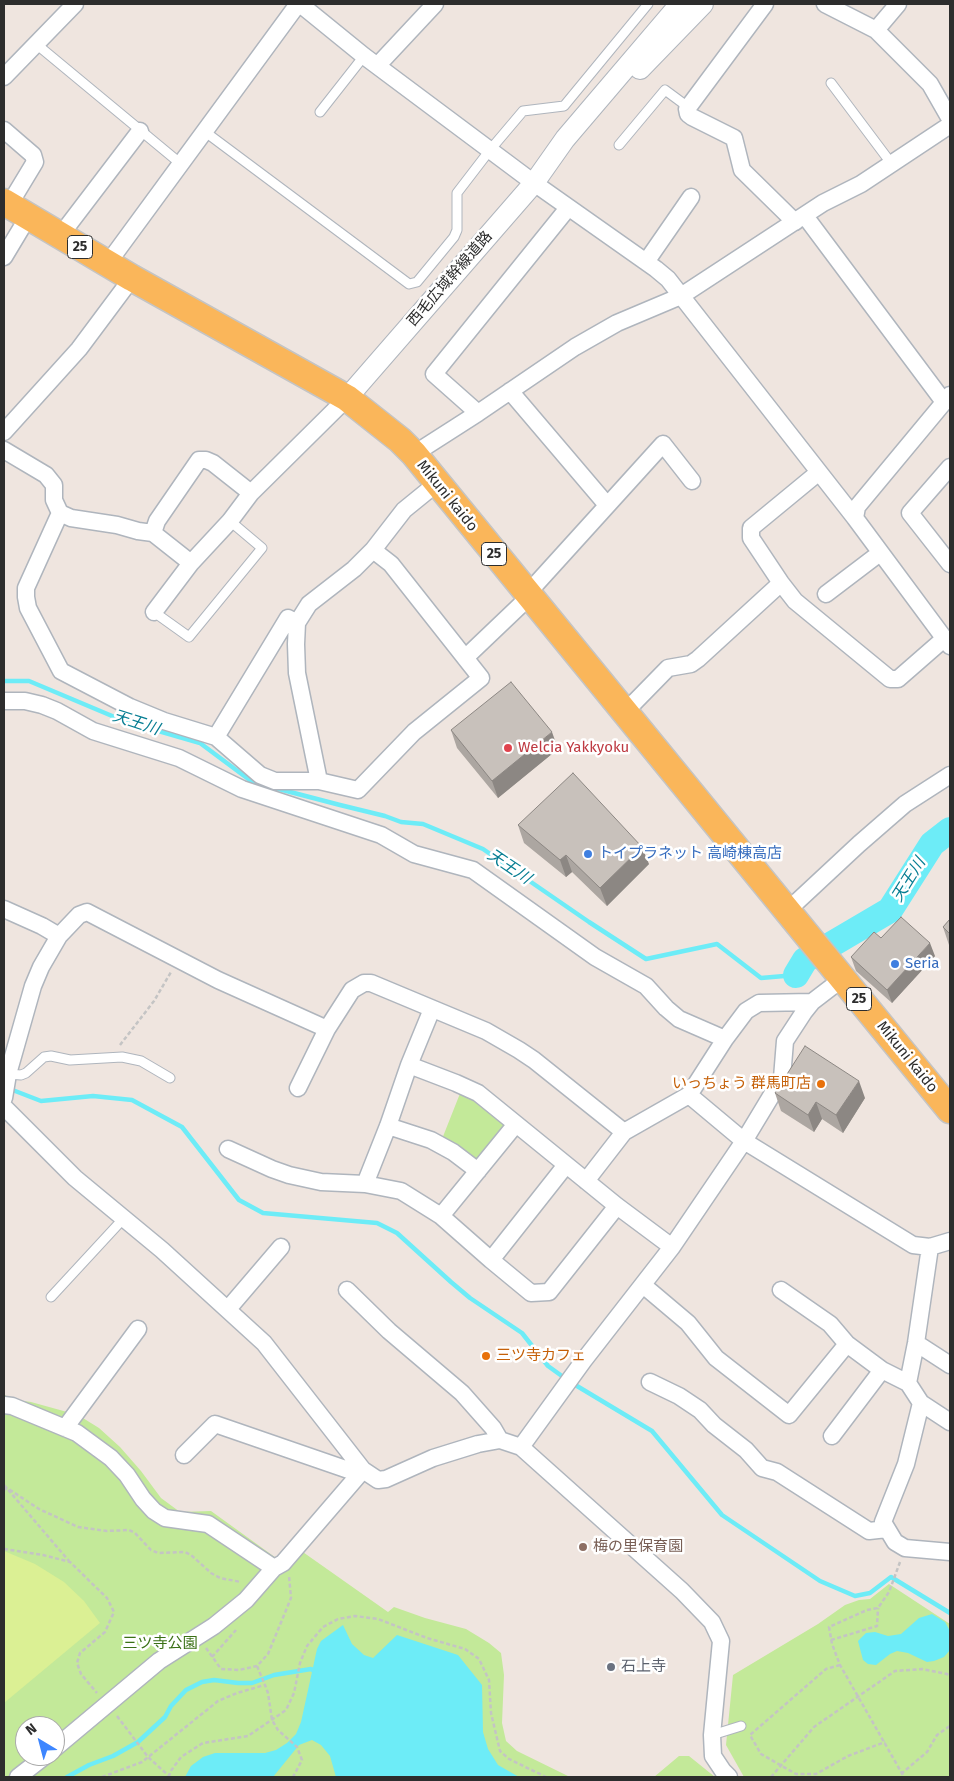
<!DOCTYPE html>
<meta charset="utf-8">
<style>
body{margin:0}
#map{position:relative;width:954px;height:1781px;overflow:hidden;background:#efe5df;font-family:"Fira Sans",sans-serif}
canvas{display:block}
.frame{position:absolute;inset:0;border:5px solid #2d2d2d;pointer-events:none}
.north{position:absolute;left:15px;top:1716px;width:50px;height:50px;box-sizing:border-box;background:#fff;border:1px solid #ababab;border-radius:50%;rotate:323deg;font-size:14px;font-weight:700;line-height:20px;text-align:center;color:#2d2d2d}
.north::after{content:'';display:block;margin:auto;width:18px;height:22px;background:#3d86ff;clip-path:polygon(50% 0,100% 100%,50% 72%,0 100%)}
</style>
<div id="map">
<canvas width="954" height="1781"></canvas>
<div class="frame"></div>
<div class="north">N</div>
</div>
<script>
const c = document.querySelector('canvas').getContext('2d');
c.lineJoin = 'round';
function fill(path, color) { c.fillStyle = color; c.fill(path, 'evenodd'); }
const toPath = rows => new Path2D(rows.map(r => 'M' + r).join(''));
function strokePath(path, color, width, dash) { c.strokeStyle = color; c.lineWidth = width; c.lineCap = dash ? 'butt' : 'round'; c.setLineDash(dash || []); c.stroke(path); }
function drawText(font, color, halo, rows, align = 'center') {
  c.font = font + ' "Fira Sans","Noto Sans JP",sans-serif'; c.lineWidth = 5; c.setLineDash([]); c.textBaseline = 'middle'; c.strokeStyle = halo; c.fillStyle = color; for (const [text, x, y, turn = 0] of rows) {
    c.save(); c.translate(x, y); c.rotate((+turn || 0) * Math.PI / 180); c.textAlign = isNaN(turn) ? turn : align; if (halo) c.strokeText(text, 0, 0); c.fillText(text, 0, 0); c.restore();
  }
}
fill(toPath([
 [461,1091,503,1120,505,1128,479,1160,472,1160,442,1139],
 [4,1394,10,1399,31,1402,78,1415,99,1428,120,1447,141,1471,161,1498,180,1512,211,1511,283,1563,300,1550,388,1612,394,1607,425,1618,466,1629,489,1643,501,1653,504,1675,502,1723,506,1741,517,1751,570,1777,4,1777],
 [25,1726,55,1726,55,1756,25,1756],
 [889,1584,950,1624,950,1777,744,1777,726,1745,733,1675,818,1624,845,1605,859,1600,870,1599],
 [679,1756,689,1756,715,1777,654,1777]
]), '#c3e999');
fill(toPath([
 [4,1551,35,1564,64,1582,84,1601,100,1623,4,1703]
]), '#dbf094');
fill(toPath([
 [932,1614,945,1622,950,1631,950,1650,944,1657,934,1661,927,1662,908,1653,897,1651,890,1654,876,1665,868,1664,863,1660,858,1641,866,1633,875,1632,888,1636,901,1634,919,1618],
 [343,1625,352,1644,364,1655,373,1658,397,1635,458,1655,482,1685,483,1732,488,1749,498,1765,519,1777,336,1777,330,1756,321,1745,312,1740,299,1745,273,1777,185,1777,191,1766,203,1757,215,1753,265,1753,276,1750,287,1743,296,1734,301,1722,317,1649,321,1641]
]), '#6decf7');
strokePath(toPath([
 [4,681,29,681,124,721,200,743,251,781,263,784],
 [275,788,340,805,385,816,401,822,423,824,483,849,589,922,646,959,717,944,761,978,796,975],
 [10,1089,41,1101,93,1096,132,1100,182,1127,239,1200,263,1213,377,1223,397,1233,451,1282,470,1298,522,1333,548,1366,566,1379],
 [572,1383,652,1431,722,1515,820,1581,855,1596,870,1593,891,1577,950,1613],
 [67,1777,89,1765,113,1756,138,1742,165,1717,171,1706,186,1690,202,1682,214,1680,238,1683,252,1683,274,1675,311,1669,316,1672]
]), '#6decf7', 4.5);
strokePath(toPath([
 [796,975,805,960,890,910,932,844,950,830]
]), '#6decf7', 26);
const service = toPath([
 [35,43,181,164],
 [831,83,891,163],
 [320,112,364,56],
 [204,131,409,284,417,282,454,237,457,230,457,193,490,150,523,111,564,106,648,4],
 [619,145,665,90,688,107],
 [154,612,189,637,262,548,230,521],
 [8,1074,21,1075,26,1073,44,1057,51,1056,70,1060,122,1057,141,1061,170,1078],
 [51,1297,124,1218],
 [712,1735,741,1726]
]);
const minor = toPath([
 [300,4,364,56,534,183,656,269,668,279,855,518,950,646],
 [765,4,687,109,688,114,692,117,734,138,742,170,795,222],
 [825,4,876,30,930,84,950,119],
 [876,30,898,4],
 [378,65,435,4],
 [4,77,75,4],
 [4,130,33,155,35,162,9,205],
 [805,216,944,402],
 [60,236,140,131],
 [4,257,28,217],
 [646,262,691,197],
 [108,263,298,4],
 [510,391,607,505],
 [478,413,434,374,568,208],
 [4,432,79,349,132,278],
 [4,450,46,475,54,485,54,500,60,513,26,588,26,597,28,608,61,671,130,707,164,721,216,737,260,775,275,781,319,781,358,790,414,732,481,678,391,564,373,550],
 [414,454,478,413,575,347,617,323,681,296,823,203,861,184,950,125],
 [950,467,910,513,950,564],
 [819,472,751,528,751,538,781,583,795,601,890,679,898,679,945,638],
 [60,513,71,518,117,525,138,531,153,533,191,563],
 [855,518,857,507,950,395],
 [153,533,157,521,199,460,206,460,213,463,251,493],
 [527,594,663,444,692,481],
 [826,594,880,553],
 [154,612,191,563,230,521,251,493,347,398],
 [465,658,529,597],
 [4,701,25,701,42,705,57,711,93,731,179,758,242,789,381,835,414,854,473,870,595,957,646,986,666,1008,679,1019,725,1039],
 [624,713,668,668,691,664,698,659,781,583],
 [216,737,288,618,297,623],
 [319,781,297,673,296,644,297,623,309,604,354,569,373,550,404,510,436,484],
 [4,909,42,926,59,936],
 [787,911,859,844,905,804,950,775],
 [409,1065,456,1083,478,1093,617,1206,672,1247],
 [298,1088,327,1029,352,990,364,983,371,983,486,1031,519,1050,534,1060,624,1132],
 [689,1095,744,1141,913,1245,930,1247,950,1241],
 [4,1098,8,1074,33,986,41,967,59,936,79,915,87,912,218,980,327,1029],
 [4,1107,75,1178,162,1250,264,1343,363,1470,378,1480,386,1479,433,1458,478,1444,500,1440,521,1447,682,1591,712,1622,721,1641,712,1735,713,1756,723,1771,729,1777],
 [388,1126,431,1140,453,1152,478,1171],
 [228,1149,272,1169,289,1175,321,1182,365,1184,401,1191,441,1216,491,1260,531,1293,549,1292,617,1206],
 [586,1181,624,1132,689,1095,725,1039,746,1011,759,1003,812,1002],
 [365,1184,388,1126,409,1065,432,1009],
 [441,1216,516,1124],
 [930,1247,916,1343,908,1383,921,1403,906,1464,883,1522,895,1542,905,1548,950,1552],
 [491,1260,566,1165],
 [643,1285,688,1323,716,1358,789,1415,847,1344],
 [347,1290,389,1331,462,1393,493,1428,500,1440],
 [781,1290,830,1324,847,1344,882,1370,908,1383],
 [228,1309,281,1247],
 [916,1343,950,1365],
 [650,1382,679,1396,700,1410,714,1425,746,1450,762,1468,777,1472,869,1531,887,1529],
 [921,1403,950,1422],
 [4,1405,12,1406,77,1433,111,1458,127,1475,143,1499,154,1511,165,1518,208,1524,274,1568],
 [65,1428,138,1329],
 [832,1436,882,1370],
 [521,1447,584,1360,672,1247,744,1141,782,1078,785,1041,804,1012,812,1002,842,979],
 [184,1455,215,1424,360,1474],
 [55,1748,159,1661,214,1626,246,1600,274,1568,283,1563,363,1470],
 [18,1777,45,1756]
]);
const tertiary = toPath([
 [640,69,703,4],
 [347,398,534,183,565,139,680,4]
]);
const primary = toPath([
 [4,202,132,278,347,398,400,440,414,454,950,1110]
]);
strokePath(service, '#afb5bd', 11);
strokePath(minor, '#afb5bd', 19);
strokePath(tertiary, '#afb5bd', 22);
strokePath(primary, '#c4c4c4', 29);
strokePath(toPath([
 [120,1045,154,1001,171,972],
 [4,1485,69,1561],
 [4,1490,7,1488,39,1509,78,1527,107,1531,129,1530,135,1533,151,1550,158,1553,185,1552,191,1555,211,1573,220,1578,241,1582],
 [4,1549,43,1555,70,1562,107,1598,114,1612,105,1632,80,1653,77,1663,81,1674,97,1693],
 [900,1562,889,1592,878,1608,867,1610,829,1627,832,1644,840,1665,904,1777],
 [831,1640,877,1626,878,1608],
 [206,1648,221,1669,239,1670,257,1666,268,1654,291,1598,289,1576],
 [212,1657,236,1630],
 [840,1665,826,1669,750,1735,761,1754,796,1774,816,1774,848,1756,885,1742],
 [257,1666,265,1685],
 [117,1716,148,1757,169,1776],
 [901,1774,927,1752,937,1735,950,1726],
 [102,1777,142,1762,218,1701,237,1693,265,1685,268,1693,272,1720,278,1730,297,1747,302,1760,293,1777],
 [169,1777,170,1772,181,1757,203,1743,248,1736,286,1710,294,1693,300,1663,307,1646,323,1627,338,1619,355,1616,378,1619,427,1638,465,1649,479,1659,489,1680,491,1713,500,1751,509,1759,546,1777],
 [771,1777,814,1727,895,1671,922,1669,947,1674,950,1676]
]), '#c4c4c4', 2.5, [4, 2.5]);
strokePath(service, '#fff', 9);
strokePath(minor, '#fff', 16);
strokePath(tertiary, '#fff', 20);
strokePath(primary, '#fab65a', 26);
fill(toPath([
 [451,730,558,749,498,798,457,748],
 [518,825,649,864,607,906,572,872,566,877,524,843],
 [950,919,950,946,949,945,943,927],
 [881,938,935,956,892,1003,856,971,851,957],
 [775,1093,865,1098,843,1133,822,1119,814,1132,781,1111]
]), '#aca6a1');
fill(toPath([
 [552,732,558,749,498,798,492,781],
 [642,847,649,864,607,906,600,888],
 [566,855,572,872,566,877,560,860],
 [930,943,935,956,892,1003,887,990],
 [859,1081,865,1098,843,1133,836,1115],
 [816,1102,822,1119,814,1132,808,1115]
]), '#8c8783');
const building = toPath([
 [511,682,552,732,492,781,451,730,511,682],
 [573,773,642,847,600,888,566,855,560,860,518,825,573,773],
 [901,917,930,943,887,990,851,957,874,932,881,938,901,917],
 [950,919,950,934,943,927,950,919],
 [805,1046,859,1081,836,1115,816,1102,808,1115,775,1093,805,1046]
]);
fill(building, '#c8c1bb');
strokePath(building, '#8c8783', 1);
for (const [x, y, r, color] of [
 [508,748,5,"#e0444e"],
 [588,854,5,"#3f7fe0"],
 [895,964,5,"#3f7fe0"],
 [821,1084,5,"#e8710a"],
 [486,1356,5,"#e8710a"],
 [583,1547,5,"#8d6e63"],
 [611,1667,5,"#6b7280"]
]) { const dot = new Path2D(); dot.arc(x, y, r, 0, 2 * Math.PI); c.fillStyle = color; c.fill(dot); strokePath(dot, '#fff', 2); }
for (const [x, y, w] of [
 [80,247,25],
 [494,554,25],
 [859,999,25]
]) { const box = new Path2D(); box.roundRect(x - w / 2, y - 11.5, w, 23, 4); c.fillStyle = '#fff'; c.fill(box); strokePath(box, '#2d2d2d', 1); }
drawText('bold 14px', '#2d2d2d', null, [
 ["25",80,247],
 ["25",494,554],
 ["25",859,999]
]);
drawText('15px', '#2d2d2d', '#fff', [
 ["西毛広域幹線道路",450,279,-49],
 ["Mikuni kaido",447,496,51],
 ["Mikuni kaido",907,1057,51]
]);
drawText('15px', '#be3a42', '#fff', [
 ["Welcia Yakkyoku",518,748]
], 'left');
drawText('15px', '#366cbe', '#fff', [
 ["トイプラネット 高崎棟高店",598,854],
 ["Seria",905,964]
], 'left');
drawText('15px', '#c56008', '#fff', [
 ["いっちょう 群馬町店",811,1084],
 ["三ツ寺カフェ",496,1356,"left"]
], 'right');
drawText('15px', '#785e54', '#fff', [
 ["梅の里保育園",593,1547]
], 'left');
drawText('15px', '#3b7116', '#fff', [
 ["三ツ寺公園",160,1644]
]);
drawText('15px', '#5b616d', '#fff', [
 ["石上寺",621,1667]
], 'left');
drawText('italic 16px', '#077e93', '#fff', [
 ["天王川",136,723,18],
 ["天王川",509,867,34],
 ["天王川",909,880,-58]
]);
</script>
